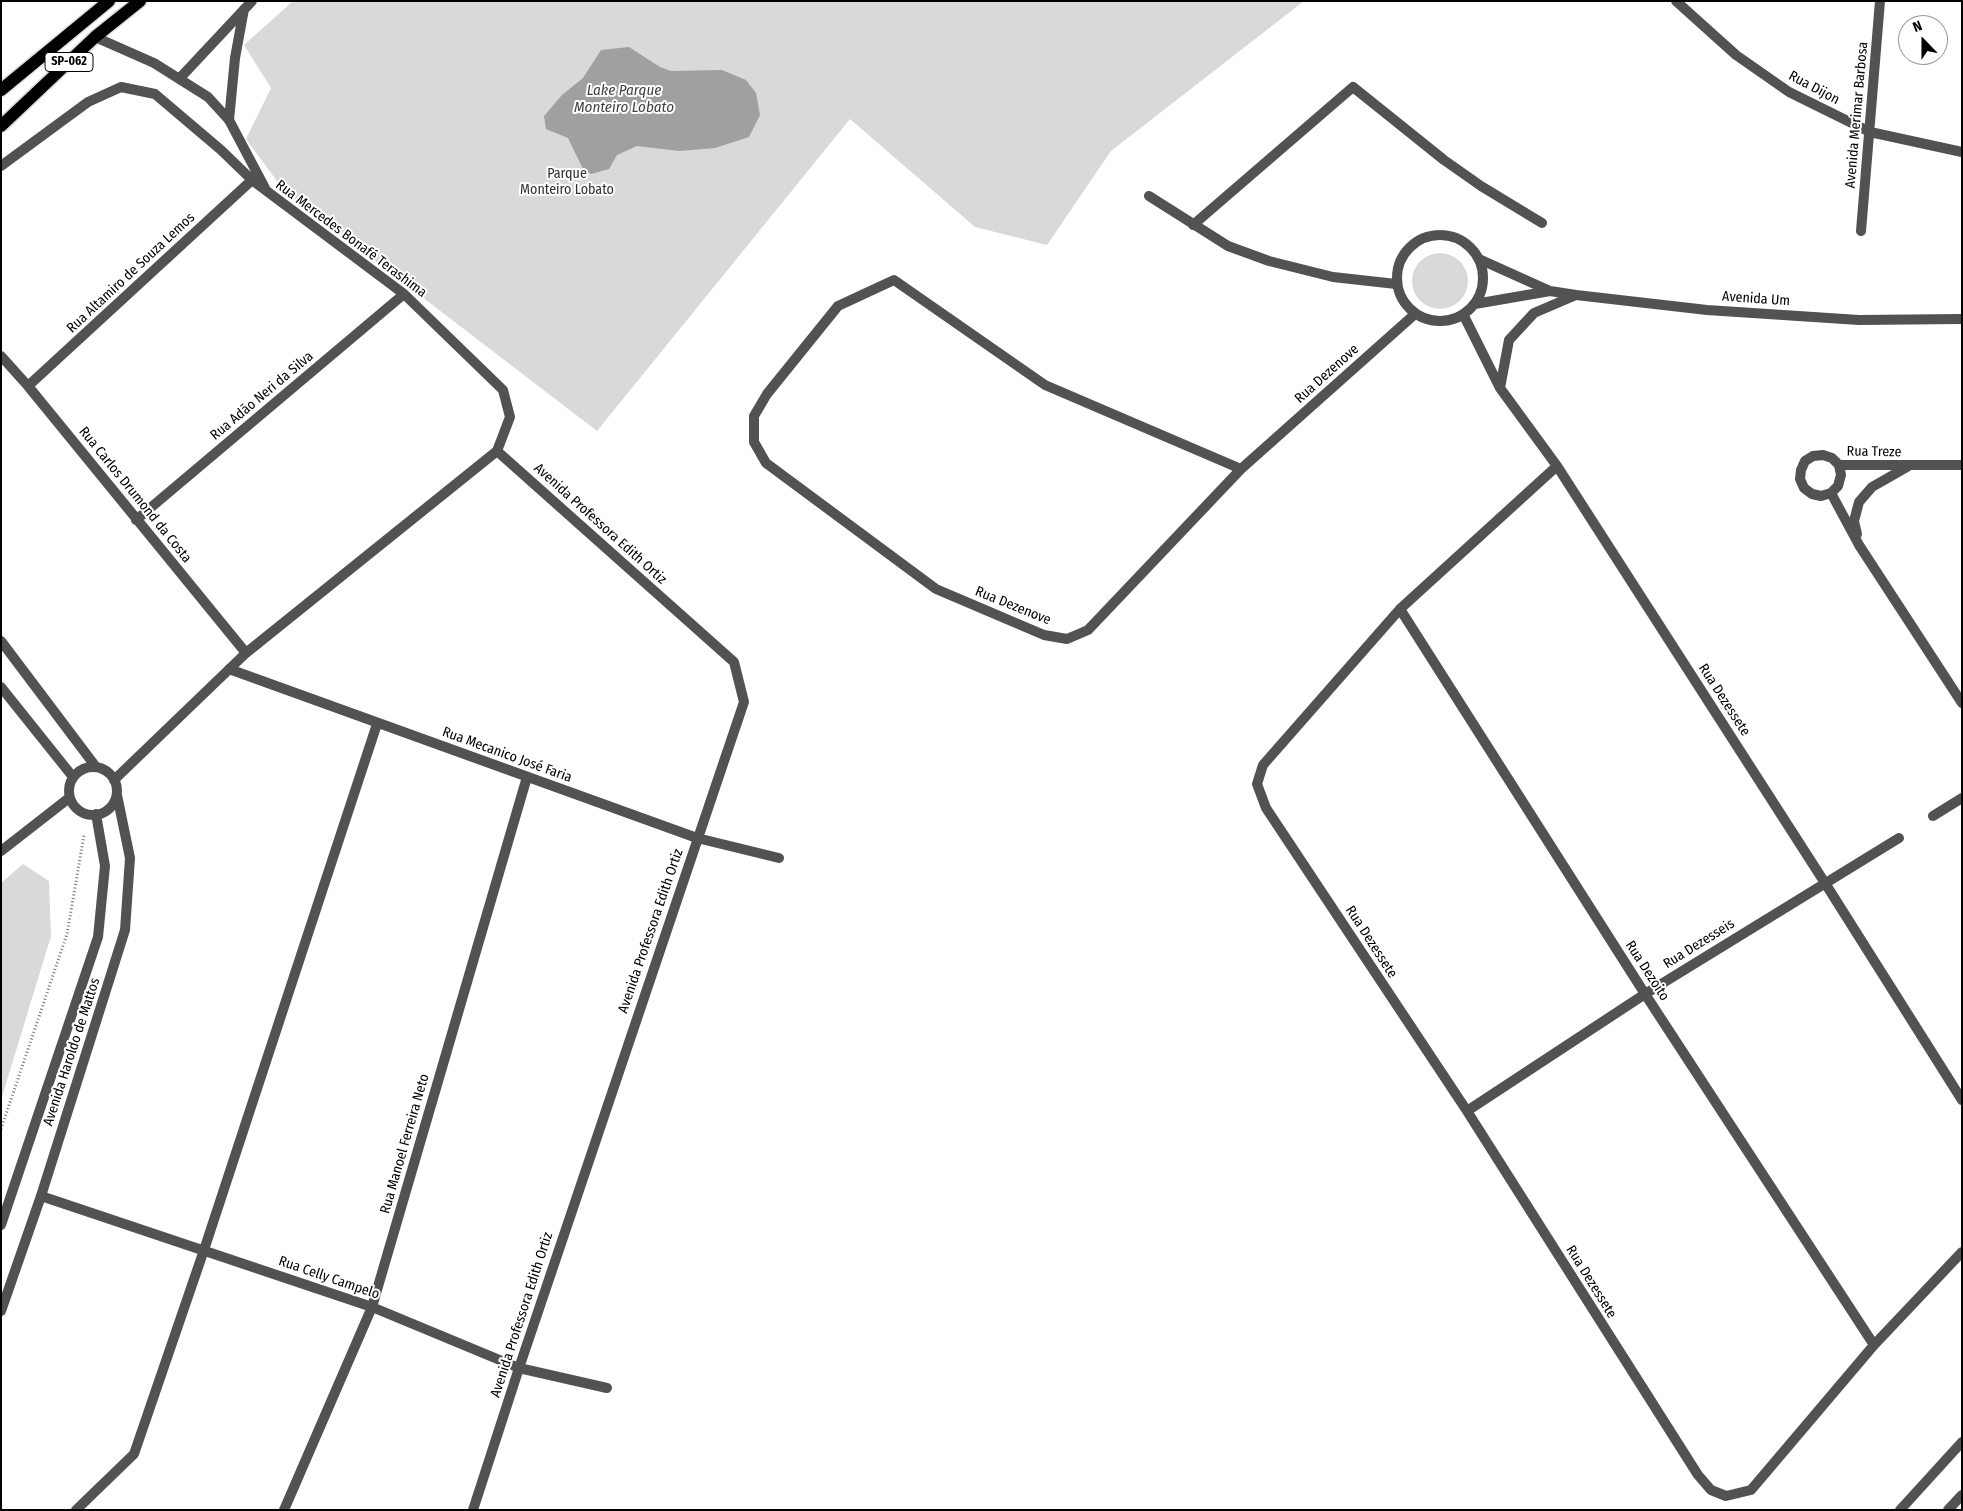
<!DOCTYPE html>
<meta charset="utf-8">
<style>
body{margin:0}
#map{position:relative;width:1963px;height:1511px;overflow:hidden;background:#fff;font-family:"Fira Sans Condensed",sans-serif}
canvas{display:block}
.frame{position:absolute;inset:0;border:2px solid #000;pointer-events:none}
.north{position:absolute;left:1898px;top:15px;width:50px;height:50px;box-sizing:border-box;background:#fff;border:1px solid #999;border-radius:50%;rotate:338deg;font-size:14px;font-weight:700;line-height:20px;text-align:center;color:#000}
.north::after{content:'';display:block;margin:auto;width:18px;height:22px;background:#000;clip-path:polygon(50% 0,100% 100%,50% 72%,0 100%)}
</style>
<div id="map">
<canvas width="1963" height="1511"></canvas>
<div class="frame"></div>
<div class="north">N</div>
</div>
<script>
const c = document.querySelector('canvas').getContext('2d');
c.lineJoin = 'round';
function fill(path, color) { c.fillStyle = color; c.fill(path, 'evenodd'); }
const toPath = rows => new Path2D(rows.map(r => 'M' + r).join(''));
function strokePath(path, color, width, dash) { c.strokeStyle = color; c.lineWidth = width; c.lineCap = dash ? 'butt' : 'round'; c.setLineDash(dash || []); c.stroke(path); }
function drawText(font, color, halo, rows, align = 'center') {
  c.font = font + ' "Fira Sans Condensed",sans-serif'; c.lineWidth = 4; c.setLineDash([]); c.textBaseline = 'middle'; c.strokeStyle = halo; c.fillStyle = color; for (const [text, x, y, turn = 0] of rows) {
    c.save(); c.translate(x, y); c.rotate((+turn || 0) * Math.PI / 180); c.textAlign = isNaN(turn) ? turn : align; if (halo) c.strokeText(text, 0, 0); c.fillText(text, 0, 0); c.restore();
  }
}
fill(toPath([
 [293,1,1304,1,1111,151,1047,245,975,227,850,119,597,431,285,192,246,139,271,88,244,45],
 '1412 281a28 28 0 1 1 56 0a28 28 0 1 1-56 0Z',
 [23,864,49,881,51,936,1,1100,1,883]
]), '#d9d9d9');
fill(toPath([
 [629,47,660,67,671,71,722,70,746,80,756,93,760,115,749,137,715,148,679,151,637,146,617,155,609,169,591,174,583,169,568,138,546,129,544,116,562,95,583,78,601,50]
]), '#a0a0a0');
const primary = toPath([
 [1,90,109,1],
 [1,126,95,37,140,1]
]);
strokePath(primary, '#dbdbdb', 15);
strokePath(toPath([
 [1,1129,67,934,84,835]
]), '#747474', 3, [1, 2.5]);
strokePath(toPath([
 [180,78,252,1],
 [229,120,235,58,244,9]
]), '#525252', 10);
strokePath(toPath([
 [1676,1,1736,55,1789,92,1870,132,1962,152],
 [95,37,154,63,208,97,229,120,265,188],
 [1,166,88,102,121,87,155,94,221,150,252,180,404,294,503,390,510,417,497,451],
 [1149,196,1228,246,1269,261,1333,277,1396,284],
 [1193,225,1353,87,1444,160,1481,186,1542,223],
 [1861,231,1880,1],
 '1397 278a43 43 0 1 1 86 0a43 43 0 1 1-86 0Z',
 [1479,259,1550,291,1576,295,1707,310,1859,320,1962,319],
 [1475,304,1550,291],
 [1463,314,1500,388,1557,466,1825,883,1962,1100],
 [1,356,28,386,246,653],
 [28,386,252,180],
 [1500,388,1509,340,1534,313,1576,295],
 [1839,465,1841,475,1838,486,1831,493,1821,496,1812,494,1804,488,1800,479,1801,470,1805,461,1813,456,1823,455,1832,458,1839,465,1962,465],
 [1557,466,1400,609,1263,765,1257,784,1266,808,1467,1111,1698,1475,1711,1490,1726,1496,1751,1490,1874,1345,1962,1252],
 [1241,469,1045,385,894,280,838,306,767,394,754,416,754,442,766,463,936,589,1044,635,1067,639,1088,630,1241,469,1415,314],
 [1831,493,1859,545,1962,703],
 [136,520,404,294],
 [1857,534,1854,521,1859,502,1872,487,1907,467],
 [1400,609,1645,994,1874,1345],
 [229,669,697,838,779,858],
 [114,780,246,653,497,451],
 [1933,816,1962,798],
 [1,851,69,798],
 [1467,1111,1645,994,1899,838],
 [41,1196,372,1307,519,1368,607,1388],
 [76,1510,134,1454,204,1250,377,724],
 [284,1510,372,1307,527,777],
 [473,1510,519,1368,744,702,734,662,497,451]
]), '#525252', 10);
strokePath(toPath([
 [1,641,96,767],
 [1,687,73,777],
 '69 791a24 24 0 1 1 48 0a24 24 0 1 1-48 0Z',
 [1,1225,98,937,105,866,96,814],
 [1,1311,41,1196,125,930,130,858,117,795],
 [1900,1510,1962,1442],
 [1948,1510,1962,1495]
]), '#525252', 10);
strokePath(primary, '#000', 12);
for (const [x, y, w] of [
 [69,62,48]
]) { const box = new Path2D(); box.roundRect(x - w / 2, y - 9.5, w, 19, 4); c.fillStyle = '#fff'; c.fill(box); strokePath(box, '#000', 1); }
drawText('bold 12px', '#000', null, [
 ["SP-062",69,62]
]);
drawText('14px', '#000', '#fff', [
 ["Rua Dijon",1814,88,28],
 ["Avenida Merimar Barbosa",1857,115,-85],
 ["Rua Mercedes Bonafé Terashima",351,239,37],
 ["Rua Altamiro de Souza Lemos",131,273,-43],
 ["Avenida Um",1756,299,4],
 ["Rua Dezenove",1327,374,-42],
 ["Rua Adão Neri da Silva",262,396,-40],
 ["Rua Treze",1874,452,1],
 ["Rua Carlos Drumond da Costa",135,495,51],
 ["Avenida Professora Edith Ortiz",600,524,42],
 ["Rua Dezenove",1013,606,22],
 ["Rua Dezessete",1724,700,57],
 ["Rua Mecanico José Faria",507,755,20],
 ["Avenida Professora Edith Ortiz",651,931,-71],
 ["Rua Dezessete",1371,942,57],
 ["Rua Dezesseis",1699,944,-32],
 ["Rua Dezoito",1647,971,57],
 ["Avenida Haroldo de Mattos",72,1052,-72],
 ["Rua Manoel Ferreira Neto",405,1144,-74],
 ["Rua Celly Campelo",329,1278,19],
 ["Rua Dezessete",1591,1282,58],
 ["Avenida Professora Edith Ortiz",522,1315,-72]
]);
drawText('14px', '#303030', '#fff', [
 ["Parque",567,174],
 ["Monteiro Lobato",567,190]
]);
drawText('italic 15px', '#414141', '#fff', [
 ["Lake Parque",624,91],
 ["Monteiro Lobato",624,108]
]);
</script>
